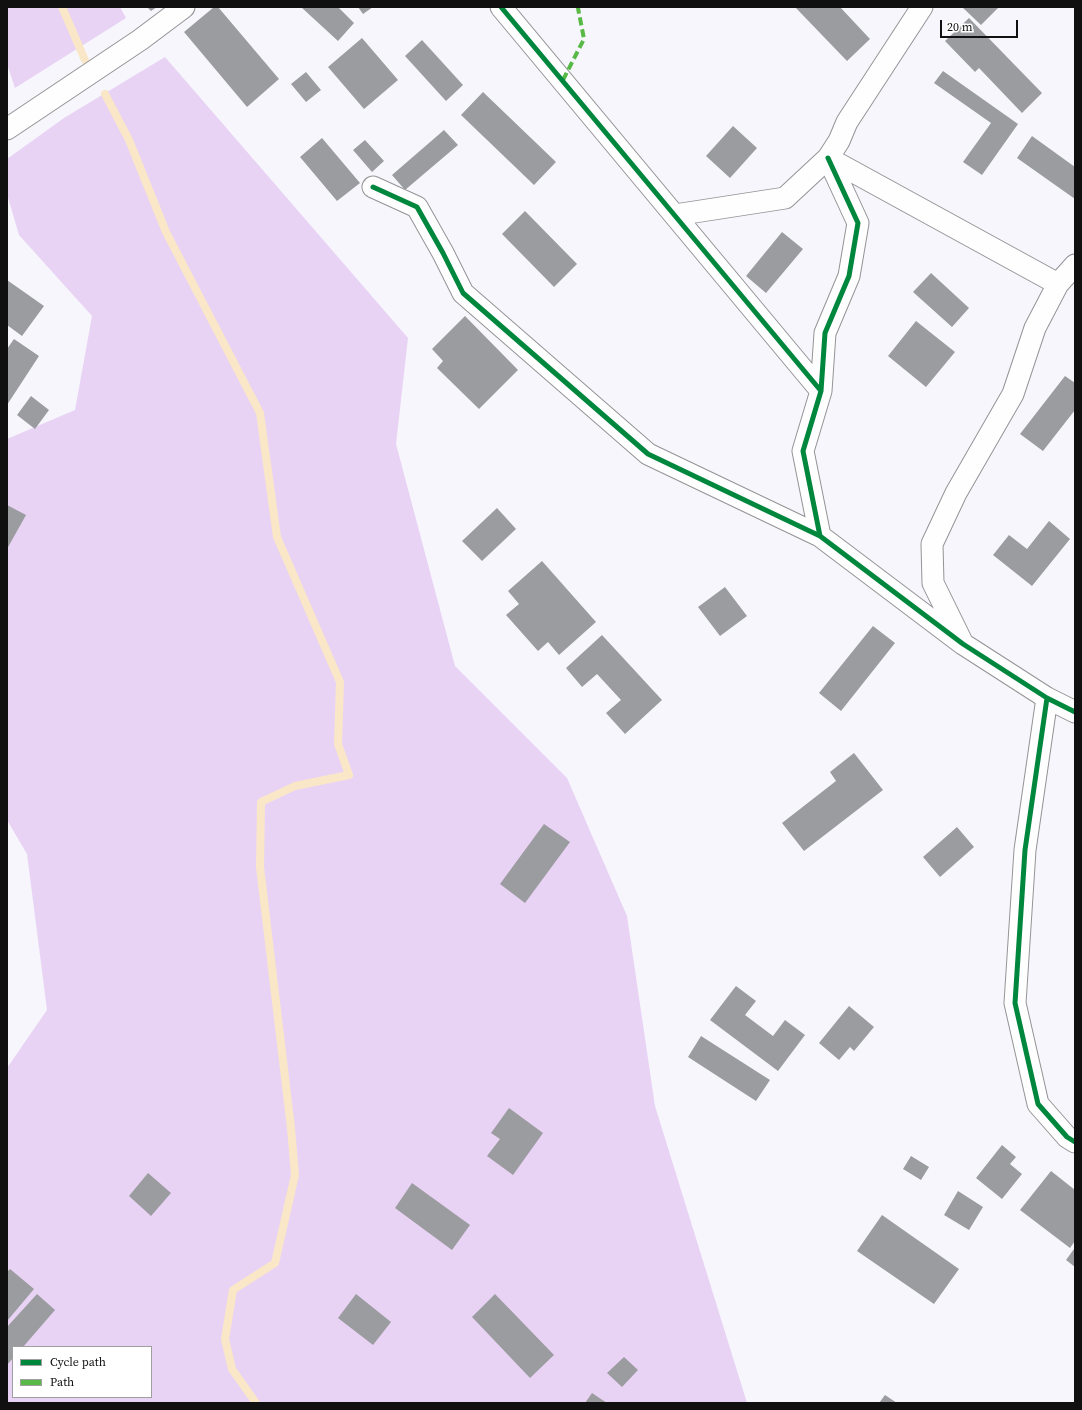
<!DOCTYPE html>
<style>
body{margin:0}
#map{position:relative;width:1082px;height:1410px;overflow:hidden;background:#f6f6fc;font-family:"Source Serif 4",serif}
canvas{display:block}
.frame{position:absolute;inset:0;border:8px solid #101010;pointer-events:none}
.legend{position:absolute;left:12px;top:1346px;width:140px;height:52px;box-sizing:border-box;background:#fff;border:1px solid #9f9f9f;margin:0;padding:5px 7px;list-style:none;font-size:12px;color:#101010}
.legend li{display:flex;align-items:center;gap:8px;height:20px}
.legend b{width:20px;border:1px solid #9f9f9f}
.scale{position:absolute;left:940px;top:20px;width:78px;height:18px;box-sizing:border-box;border:2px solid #101010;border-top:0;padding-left:5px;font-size:12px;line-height:14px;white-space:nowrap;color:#101010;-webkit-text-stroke:3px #fff;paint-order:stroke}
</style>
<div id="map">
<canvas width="1082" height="1410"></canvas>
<div class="frame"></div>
<ul class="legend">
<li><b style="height:5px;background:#00873e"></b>Cycle path</li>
<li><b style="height:5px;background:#58b947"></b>Path</li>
</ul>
<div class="scale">20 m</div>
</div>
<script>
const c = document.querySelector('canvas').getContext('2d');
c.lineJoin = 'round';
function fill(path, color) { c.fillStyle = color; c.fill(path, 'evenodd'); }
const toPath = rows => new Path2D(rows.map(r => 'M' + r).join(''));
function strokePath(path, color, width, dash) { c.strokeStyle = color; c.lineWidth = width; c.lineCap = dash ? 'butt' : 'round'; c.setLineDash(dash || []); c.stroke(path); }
fill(toPath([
 [7,7,120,7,126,18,15,88,7,64],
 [165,57,408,338,396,444,455,666,567,778,627,916,655,1106,747,1403,7,1403,7,1068,47,1010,27,854,7,820,7,439,75,410,92,316,19,235,7,194,7,159,64,118],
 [13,1347,151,1347,151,1397,13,1397]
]), '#e9d3f4');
strokePath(toPath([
 [62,7,85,60],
 [105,94,129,140,166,232,260,413,277,537,340,682,338,744,349,775,295,786,261,802,260,867,291,1128,295,1175,275,1263,233,1290,225,1339,232,1369,256,1403]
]), '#fae7c8', 8);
fill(toPath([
 [147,7,157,7,151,11],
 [214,7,218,7,279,79,247,107,184,32],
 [301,7,338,7,354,23,338,41],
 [358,7,373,7,363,14],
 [795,7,840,7,870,39,847,61],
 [962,7,999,7,981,25],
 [969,18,1042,93,1022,113,979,68,975,72,945,41],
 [362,38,398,80,364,109,328,67],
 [422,40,463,85,446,101,405,56],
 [943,71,1018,124,982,175,963,162,991,123,934,83],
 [306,72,321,90,306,102,291,84],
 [483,92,556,162,534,185,461,115],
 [733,126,757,148,730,178,706,156],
 [444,130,458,145,405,190,392,175],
 [1032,136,1075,167,1075,199,1017,158],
 [322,138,360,183,337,201,300,157],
 [365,140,384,161,372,172,353,150],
 [525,211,577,264,554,287,502,234],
 [782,232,803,249,766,293,746,276],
 [931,273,969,308,952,327,913,292],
 [7,280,44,306,22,336,7,325],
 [465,316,518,370,479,409,437,368,443,361,432,349],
 [916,321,955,352,926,387,888,356],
 [14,339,39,356,7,405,7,349],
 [1065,376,1075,383,1075,410,1043,451,1020,434],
 [31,396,49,410,35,429,17,415],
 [7,505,26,515,7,549],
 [497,508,516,529,482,561,462,541],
 [1049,521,1070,539,1032,586,993,555,1009,535,1027,549],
 [542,561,596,622,559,655,548,642,538,651,506,615,519,604,508,591],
 [725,587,747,616,720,636,698,607],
 [873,626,895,643,841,711,819,693],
 [602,635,662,700,625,734,606,713,621,700,597,674,582,687,566,668],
 [854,753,883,790,804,851,782,823,836,781,830,772],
 [544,824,570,842,525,903,500,884],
 [957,827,974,847,940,877,923,857],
 [736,986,756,1001,745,1015,773,1036,785,1020,805,1035,778,1071,710,1020],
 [849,1006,874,1027,854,1051,850,1047,839,1060,819,1043],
 [701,1036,770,1080,756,1101,688,1057],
 [509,1108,543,1133,513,1175,487,1156,500,1139,491,1133],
 [1002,1145,1016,1157,1010,1164,1022,1174,1002,1199,976,1178],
 [911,1156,929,1167,921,1180,903,1169],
 [1051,1171,1075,1190,1075,1241,1070,1248,1020,1210],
 [148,1173,171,1193,151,1216,129,1196],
 [412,1183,470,1225,452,1250,395,1208],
 [958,1191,983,1207,969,1230,944,1215],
 [882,1215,959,1269,934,1304,857,1251],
 [1074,1249,1075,1250,1075,1267,1066,1260],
 [10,1269,34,1289,7,1321,7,1272],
 [37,1294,55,1310,23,1347,13,1347,13,1358,7,1365,7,1327],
 [356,1294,391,1322,373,1345,338,1318],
 [495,1294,554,1355,530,1378,472,1317],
 [624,1357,638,1370,622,1387,607,1373],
 [592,1393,607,1403,585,1403],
 [885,1395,897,1403,879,1403]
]), '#9b9ca0');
const minor = toPath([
 [501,7,821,391],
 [7,129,140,40,184,7],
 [828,158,858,223,849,276,825,333,821,391,803,451,820,536,963,644,1047,698,1075,712],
 [828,158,1058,284,1075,265],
 [373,187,417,207,443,253,463,293,648,454,820,536],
 [675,215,785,198,828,158,839,141,847,122,922,7],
 [961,640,933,583,932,544,956,493,1013,394,1035,328,1058,284],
 [1047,698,1025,850,1015,1003,1038,1104,1067,1137,1075,1142]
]);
strokePath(minor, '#949496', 23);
strokePath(minor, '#fefeff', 21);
strokePath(toPath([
 [563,80,584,39,578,8,579,7]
]), '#58b947', 4, [8, 4]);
strokePath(toPath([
 [501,7,821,391],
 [828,158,858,223,849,276,825,333,821,391,803,451,820,536,963,644,1047,698,1075,712],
 [373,187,417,207,443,253,463,293,648,454,820,536],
 [1047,698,1025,850,1015,1003,1038,1104,1067,1137,1075,1142]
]), '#00873e', 5);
</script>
